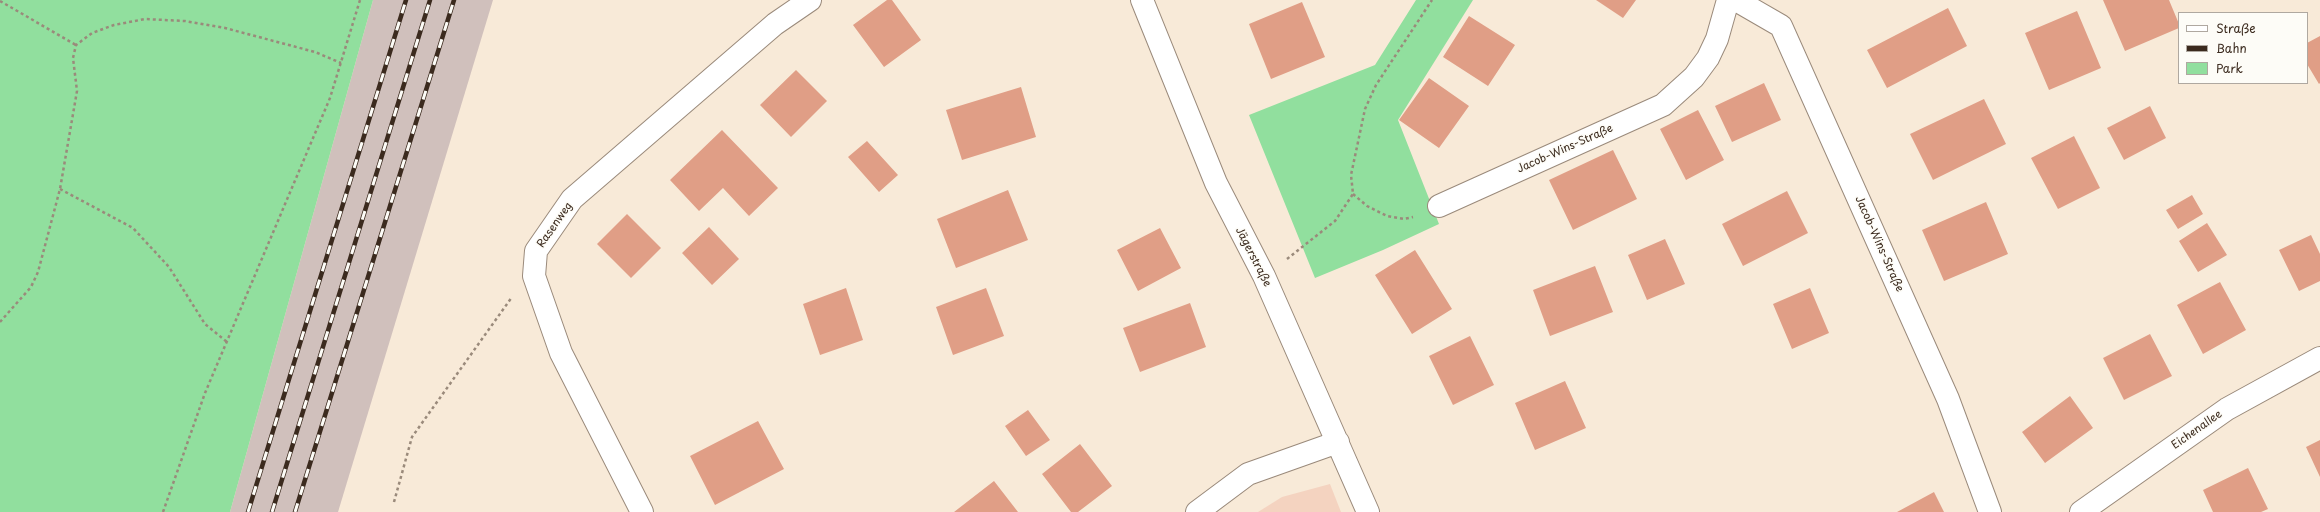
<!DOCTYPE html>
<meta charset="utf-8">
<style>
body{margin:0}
#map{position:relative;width:2320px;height:512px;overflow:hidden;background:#f8ead8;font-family:"Playpen Sans",sans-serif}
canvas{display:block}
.legend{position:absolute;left:2178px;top:12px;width:130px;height:72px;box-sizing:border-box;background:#fdfcf7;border:1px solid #afa8a0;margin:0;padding:5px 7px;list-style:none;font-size:12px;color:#3b2a1e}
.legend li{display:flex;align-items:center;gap:8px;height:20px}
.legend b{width:20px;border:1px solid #afa8a0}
</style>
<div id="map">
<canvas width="2320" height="512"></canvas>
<ul class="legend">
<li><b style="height:5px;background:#fff"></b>Straße</li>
<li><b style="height:5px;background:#3b2a1e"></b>Bahn</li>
<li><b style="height:11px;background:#91df9e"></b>Park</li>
</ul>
</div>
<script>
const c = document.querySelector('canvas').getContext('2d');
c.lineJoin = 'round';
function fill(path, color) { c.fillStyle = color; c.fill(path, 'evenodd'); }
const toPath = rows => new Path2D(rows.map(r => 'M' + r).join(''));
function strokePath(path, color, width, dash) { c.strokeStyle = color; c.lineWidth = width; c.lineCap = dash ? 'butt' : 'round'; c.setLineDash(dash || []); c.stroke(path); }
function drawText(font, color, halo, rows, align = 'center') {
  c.font = font + ' "Playpen Sans",sans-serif'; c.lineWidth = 3; c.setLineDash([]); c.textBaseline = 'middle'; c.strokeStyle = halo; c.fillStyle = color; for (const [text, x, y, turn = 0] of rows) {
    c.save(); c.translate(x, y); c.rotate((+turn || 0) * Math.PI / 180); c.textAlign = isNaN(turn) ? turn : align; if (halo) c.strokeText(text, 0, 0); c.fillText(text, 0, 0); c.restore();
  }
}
fill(toPath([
 [1330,484,1341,512,1258,512,1282,497]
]), '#f4d3c0');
fill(toPath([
 [373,0,493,0,338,512,230,512]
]), '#d0c0bc');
fill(toPath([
 [0,0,373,0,230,512,0,512],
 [1416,0,1473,0,1398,120,1439,224,1383,250,1315,278,1249,115,1375,65]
]), '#91df9e');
fill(toPath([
 [887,0,892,0,921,40,884,67,853,25],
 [1596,0,1636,0,1623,18],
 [2103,0,2169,0,2179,24,2179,28,2125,51],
 [1302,2,1325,57,1271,79,1249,24],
 [1948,8,1967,46,1887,88,1867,50],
 [2077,11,2101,68,2049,90,2025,33],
 [1469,16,1515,45,1488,86,1443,57],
 [2320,36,2320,83,2319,84,2307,64,2307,43],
 [796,70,827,101,791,137,760,105],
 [1429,78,1469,106,1439,148,1399,120],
 [1764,83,1781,120,1732,142,1715,106],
 [1021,87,1036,137,962,160,946,110],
 [1984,99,2006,144,1933,180,1910,134],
 [2150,106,2166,138,2124,160,2107,128],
 [1698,110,1724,160,1686,180,1660,129],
 [722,130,778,188,749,216,723,188,699,211,670,180],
 [2074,136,2100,188,2058,209,2031,158],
 [867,141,898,175,879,192,848,157],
 [1613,150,1637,199,1573,230,1549,180],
 [1008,190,1028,240,956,268,937,219],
 [1787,191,1808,233,1743,266,1722,224],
 [2192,195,2203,214,2178,229,2166,210],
 [1986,202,2008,254,1944,281,1922,230],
 [627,214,661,248,631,278,597,244],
 [2207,223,2227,255,2198,272,2179,241],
 [709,227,739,259,712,285,682,253],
 [1160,228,1181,268,1138,291,1117,250],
 [2311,235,2320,254,2320,281,2299,291,2279,250],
 [1665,239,1685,284,1647,300,1628,255],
 [1415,250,1452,309,1412,334,1375,275],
 [1595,266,1613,312,1550,336,1533,290],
 [2220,282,2246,330,2203,354,2177,305],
 [846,288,863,340,820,355,803,304],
 [986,288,1004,336,953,355,936,307],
 [1810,288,1829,333,1792,349,1773,304],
 [1190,303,1206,347,1140,372,1123,328],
 [2150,334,2172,376,2124,400,2103,358],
 [1470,336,1494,385,1453,405,1429,356],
 [1565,381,1586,428,1535,450,1515,403],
 [2070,396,2093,428,2045,463,2022,432],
 [1028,410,1050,440,1026,456,1005,426],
 [758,421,784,469,715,505,690,456],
 [2320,440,2320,477,2306,447],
 [1080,444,1112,486,1078,512,1071,512,1042,474],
 [2248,468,2268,509,2261,512,2213,512,2203,490],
 [994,481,1018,512,954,512],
 [1934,492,1944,512,1897,512]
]), '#e09e86');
const minor = toPath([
 [1142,0,1216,183,1264,276,1368,512],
 [1736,0,1781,26,1948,399,1990,512],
 [1439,206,1663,105,1694,77,1708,58,1717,39,1728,0],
 [642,512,561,353,534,276,536,251,572,199,775,24,810,0],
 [1197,512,1248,474,1338,442],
 [2081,512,2227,409,2320,358]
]);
strokePath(minor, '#9a8a7b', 24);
strokePath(toPath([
 [0,1,76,45],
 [60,189,133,228,169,267,205,324,227,342],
 [1353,194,1367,206,1387,216,1404,219,1413,217],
 [1287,259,1335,221,1353,194,1351,175,1365,109,1376,85,1432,0],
 [0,322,31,287,38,272,60,189,77,91,73,58,76,45,92,33,114,25,145,19,185,21,225,28,315,52,341,63],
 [394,502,412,437,512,297],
 [163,512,205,393,330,98,360,0]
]), '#9a8a7b', 2.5, [3, 3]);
strokePath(minor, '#fff', 22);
const rail = toPath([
 [248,512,406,0],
 [272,512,430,0],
 [295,512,454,0]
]);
strokePath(rail, '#3b2a1e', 4.5);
strokePath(rail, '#fdfcf7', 3, [9]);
drawText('11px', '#3b2a1e', '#fdfcf7', [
 ["Jacob-Wins-Straße",1565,149,-24],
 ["Rasenweg",555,225,-55],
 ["Jacob-Wins-Straße",1879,244,66],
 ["Jägerstraße",1253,257,63],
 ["Eichenallee",2197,430,-35]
]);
</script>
